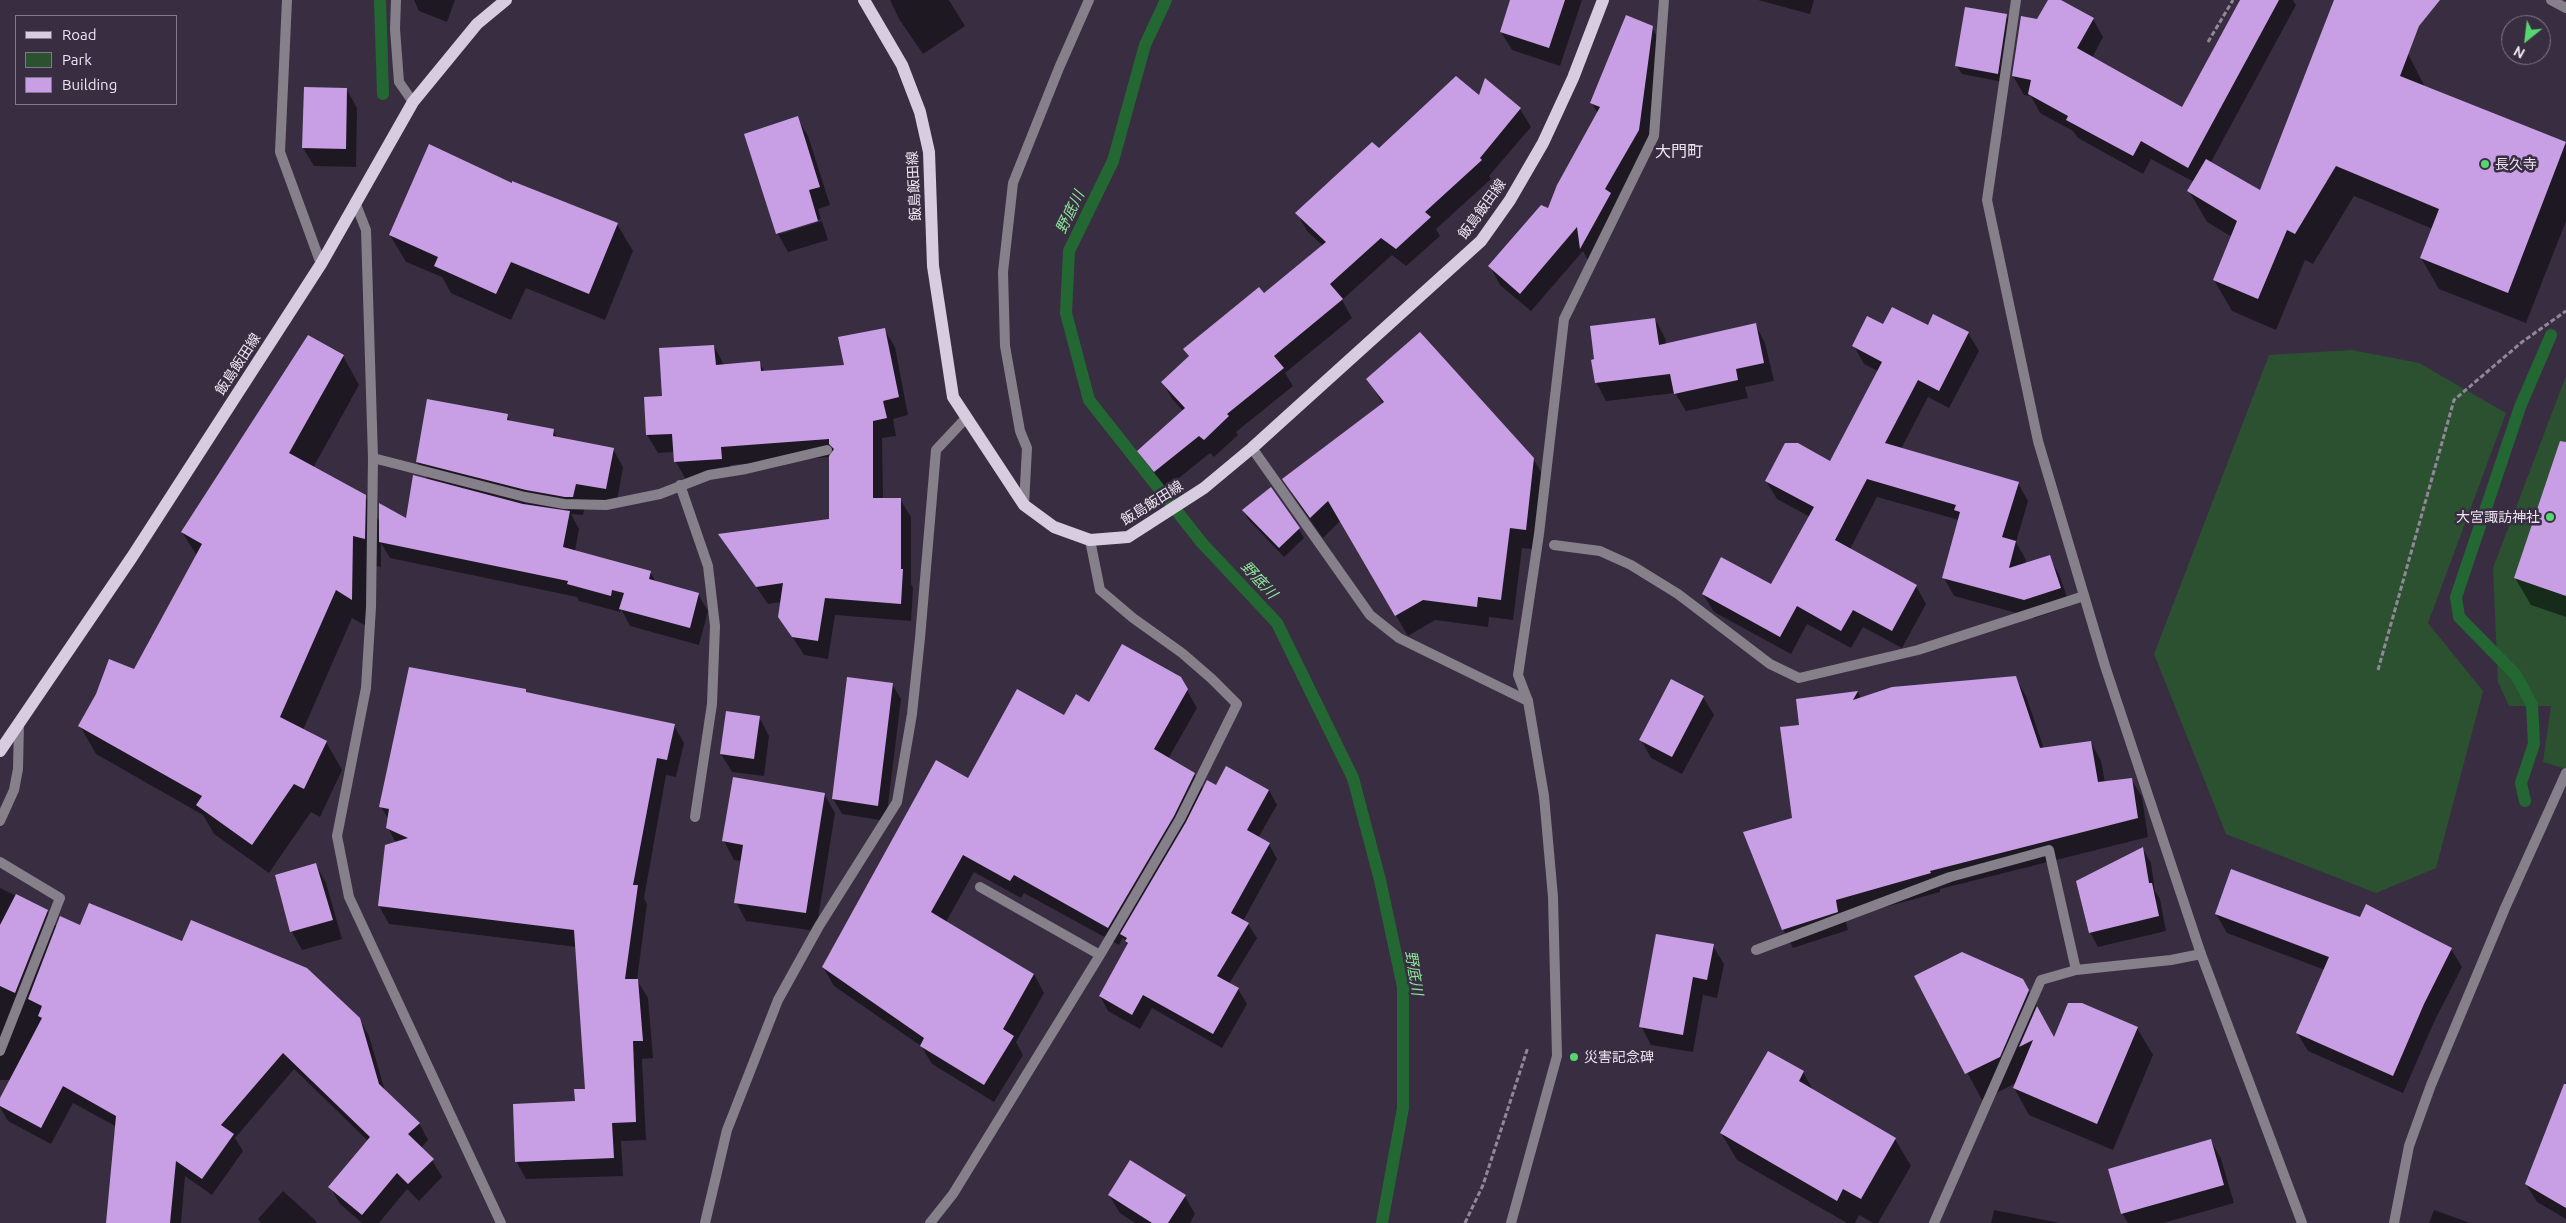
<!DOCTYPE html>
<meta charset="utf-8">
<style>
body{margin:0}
#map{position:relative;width:2566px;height:1223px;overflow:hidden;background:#392e41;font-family:Ubuntu,sans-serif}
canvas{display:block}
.legend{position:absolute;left:15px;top:15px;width:162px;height:90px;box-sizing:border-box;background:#392e41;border:1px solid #817888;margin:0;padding:6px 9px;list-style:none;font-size:15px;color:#ede6f2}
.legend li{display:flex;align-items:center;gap:10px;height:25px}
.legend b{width:25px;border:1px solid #817888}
.north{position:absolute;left:2501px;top:15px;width:50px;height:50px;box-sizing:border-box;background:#392e41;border:1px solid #817888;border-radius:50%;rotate:209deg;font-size:14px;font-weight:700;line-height:20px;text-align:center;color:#ede6f2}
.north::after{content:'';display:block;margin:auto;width:18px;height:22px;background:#56d671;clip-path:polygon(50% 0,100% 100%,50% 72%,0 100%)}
</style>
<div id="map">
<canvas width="2566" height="1223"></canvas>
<ul class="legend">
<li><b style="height:6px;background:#d8cce1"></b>Road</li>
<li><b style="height:14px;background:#2b5131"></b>Park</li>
<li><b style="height:14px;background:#c89ee5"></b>Building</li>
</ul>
<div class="north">N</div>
</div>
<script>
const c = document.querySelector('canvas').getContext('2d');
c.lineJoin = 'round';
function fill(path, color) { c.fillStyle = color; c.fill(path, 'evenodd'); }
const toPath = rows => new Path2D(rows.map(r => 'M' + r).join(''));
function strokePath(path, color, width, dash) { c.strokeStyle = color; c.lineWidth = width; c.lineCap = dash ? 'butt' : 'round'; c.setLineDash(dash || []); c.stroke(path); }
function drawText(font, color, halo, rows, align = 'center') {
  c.font = font + ' Ubuntu,"Noto Sans JP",sans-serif'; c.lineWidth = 5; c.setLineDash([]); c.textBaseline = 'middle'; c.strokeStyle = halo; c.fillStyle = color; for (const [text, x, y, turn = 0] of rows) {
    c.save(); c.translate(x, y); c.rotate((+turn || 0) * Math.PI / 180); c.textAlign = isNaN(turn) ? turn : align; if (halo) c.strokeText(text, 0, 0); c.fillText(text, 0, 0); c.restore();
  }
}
fill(toPath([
 [2352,350,2419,363,2506,413,2428,623,2483,691,2436,868,2376,893,2226,834,2154,654,2269,355],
 [2566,376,2566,769,2543,762,2551,706,2509,706,2498,682,2493,568]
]), '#2b5131');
fill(toPath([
 [414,0,455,0,447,22,419,11],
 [890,0,949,0,965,26,923,54,899,19],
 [1513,0,1582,0,1560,66,1512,50,1501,32],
 [1758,0,1814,0,1810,14],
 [2049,0,2058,0,2093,19,2103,37,2092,58,2183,108,2242,0,2293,0,2296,5,2211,162,2260,192,2408,54,2425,87,2566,143,2566,221,2526,323,2439,289,2421,258,2433,229,2354,196,2313,264,2305,260,2276,330,2232,311,2214,280,2232,237,2207,222,2189,191,2194,182,2151,159,2143,174,2078,138,2073,131,2040,113,2031,96,2024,95,2013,76],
 [2006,15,2011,24,2003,82,1962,74,1956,65],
 [1652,27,1662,46,1648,149,1591,266,1583,251,1531,311,1500,285,1490,266,1549,209,1598,114,1592,103],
 [1486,80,1520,109,1531,127,1489,176,1491,179,1436,229,1440,236,1406,266,1392,255,1342,300,1352,318,1285,373,1293,386,1236,432,1238,435,1214,457,1210,453,1165,489,1149,470,1138,452,1183,411,1173,400,1163,383,1189,357,1185,349,1264,295,1323,246,1307,231,1297,213,1379,149,1480,98],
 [347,90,357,108,356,167,314,166,303,148],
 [797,118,808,136,830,205,818,209,821,219,780,232,780,234,822,221,828,240,788,252,778,234,746,135],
 [512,184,617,224,633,251,605,320,526,288,511,320,451,293,442,277,406,262,390,235],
 [1655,319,1665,338,1666,344,1755,324,1765,343,1774,381,1745,387,1748,398,1686,411,1675,393,1606,401,1596,382],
 [1884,326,1928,326,1968,333,1979,351,1949,408,1928,397,1901,449,2018,483,2028,501,2016,542,2026,560,2025,564,2049,557,2059,574,2070,606,2035,618,1954,596,1944,578,1959,520,1877,497,1850,549,1916,586,1926,604,1902,648,1863,627,1851,648,1807,624,1791,654,1714,612,1703,594,1772,586,1810,517,1777,499,1766,481,1831,462,1878,371,1864,364,1854,346],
 [884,329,895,347,908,415,893,419,896,436,882,438,883,499,900,499,911,517,911,584,913,588,911,621,835,615,828,659,804,655,779,617,781,602,768,604,720,535,830,520,830,457,730,465,731,477,686,480,676,462,675,452,658,453,647,435,663,397,714,346,724,365,759,362,765,372,845,366],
 [343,356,359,385,313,468,365,496,380,523,407,520,428,480,417,462,507,415,511,423,553,430,558,439,613,449,623,467,616,507,586,502,583,515,571,514,579,529,575,551,650,572,656,582,698,594,708,611,699,645,630,626,621,609,620,612,579,601,577,597,390,558,381,543,381,567,368,564,368,627,352,618,303,730,326,742,342,770,320,817,311,812,269,873,214,834,203,815,96,754,80,726,135,670,197,556,182,532],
 [1368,379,1533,458,1545,479,1538,550,1522,548,1513,620,1489,617,1488,627,1435,620,1408,636,1340,521,1323,538,1296,500,1284,479,1383,404],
 [2566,456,2566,617,2531,605,2515,578],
 [1243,510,1299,529,1304,538,1284,557,1248,519],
 [2015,677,2026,696,2044,749,2091,742,2101,761,2105,783,2131,779,2142,797,2148,837,1940,889,1940,892,1845,918,1848,930,1793,948,1783,929,1800,726,1797,700,1858,692,1861,699],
 [1180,678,1197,708,1168,759,1194,774,1204,790,1216,786,1269,790,1277,805,1258,838,1269,844,1277,859,1243,921,1248,924,1257,938,1229,984,1238,989,1247,1004,1222,1048,1152,1008,1140,1029,1108,1011,1100,996,1128,946,1123,937,1119,945,1024,893,1021,898,974,872,946,922,1034,974,1044,993,1016,1042,1023,1055,994,1102,932,1064,921,1046,834,986,823,967,968,780,1065,717,1090,703],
 [892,684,901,699,886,821,842,814,833,799],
 [525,690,527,694,674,725,684,743,676,777,666,775,644,898,647,904,637,980,648,998,653,1058,642,1059,646,1140,621,1141,623,1176,526,1179,516,1161,586,1090,577,947,389,924,379,906,396,843,388,828,389,820,381,807],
 [1703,697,1714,715,1682,774,1651,758,1641,740],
 [759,717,769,736,764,776,732,772,721,754],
 [824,794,835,813,816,931,746,921,736,902,742,861,734,860,724,841],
 [2143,849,2151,863,2155,891,2160,899,2166,931,2098,947,2090,932],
 [316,865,326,883,342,939,302,950,292,932,276,876],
 [0,888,47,911,57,928,81,927,359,1018,369,1036,385,1091,419,1123,428,1140,421,1148,432,1160,442,1177,419,1201,407,1189,379,1223,362,1223,340,1204,330,1187,368,1141,294,1069,235,1138,243,1151,212,1195,185,1176,181,1223,108,1223,117,1127,73,1103,51,1144,8,1121,0,1107,0,1101,10,1080,0,1080],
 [2216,914,2360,918,2451,949,2462,967,2434,1022,2403,1093,2308,1051,2297,1033,2325,970,2227,933],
 [1713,946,1724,964,1717,998,1703,995,1693,1052,1651,1045,1641,1026],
 [1916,977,2023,980,2054,1038,2081,1005,2137,1028,2153,1055,2113,1150,2029,1115,2014,1088,2016,1083,1982,1100],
 [1803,1072,1814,1092,1895,1139,1911,1166,1878,1223,1873,1223,1859,1215,1855,1223,1847,1223,1737,1160,1721,1133],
 [2211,1141,2221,1159,2234,1203,2163,1223,2128,1223,2122,1213],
 [2566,1143,2566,1219,2537,1202,2526,1184],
 [283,1191,314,1219,317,1223,261,1223,258,1219],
 [1109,1195,1185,1196,1195,1214,1190,1223,1135,1223,1120,1213],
 [1994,1210,2060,1223,1991,1223],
 [2434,1210,2470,1223,2429,1223]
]), '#0007');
strokePath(toPath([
 [380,0,383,94],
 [1166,0,1145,45,1113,161,1069,251,1066,313,1089,400,1202,543,1277,623,1353,778,1380,880,1403,987,1403,1108,1382,1223],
 [2525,801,2521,783,2534,744,2532,705,2516,675,2459,617,2456,597,2520,407,2551,335]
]), '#236833', 12);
fill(toPath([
 [1510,0,1565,0,1549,48,1500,32],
 [2048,0,2061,0,2094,18,2077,48,2182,107,2240,0,2279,0,2188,168,2141,141,2133,156,2066,120,2068,116,2028,94,2031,80,2012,76,2021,16,2037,19],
 [2334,0,2440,0,2419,26,2400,76,2566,142,2508,293,2420,258,2439,209,2336,166,2295,234,2287,230,2258,299,2213,280,2237,221,2187,191,2206,159,2260,190],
 [1965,7,2007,14,1998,74,1955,66],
 [1626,15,1653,26,1639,130,1605,189,1611,193,1580,249,1577,227,1520,294,1488,266,1541,205,1548,208,1557,185,1600,107,1590,103],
 [1456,76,1479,95,1485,78,1521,108,1480,158,1482,160,1425,212,1431,217,1396,249,1381,238,1330,284,1343,299,1274,356,1284,368,1227,414,1229,416,1204,440,1199,436,1154,472,1137,451,1185,408,1161,382,1189,356,1183,349,1259,287,1264,293,1326,242,1295,213,1372,142,1379,148],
 [304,87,347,88,346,149,302,148],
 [798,116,820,187,809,190,818,221,776,234,744,134],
 [429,144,512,183,512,181,618,223,589,294,511,262,496,294,434,266,438,257,389,235],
 [1892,307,1928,325,1933,314,1969,332,1939,391,1918,380,1885,443,2019,482,2002,537,2016,541,2009,568,2050,555,2061,588,2024,600,1942,578,1960,512,1954,510,1956,505,1867,479,1835,540,1917,585,1892,631,1853,610,1841,631,1797,606,1780,637,1702,594,1721,557,1771,584,1814,507,1765,481,1785,443,1798,443,1830,461,1882,362,1852,346,1867,316,1883,324],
 [1655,318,1659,345,1756,323,1764,363,1736,369,1738,380,1674,394,1670,374,1595,383,1591,360,1594,359,1590,326],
 [885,328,899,397,883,401,887,418,873,421,873,498,901,498,901,569,903,569,901,604,825,598,818,641,792,637,778,617,783,583,756,587,718,534,829,519,829,456,834,449,829,444,829,439,721,447,722,459,674,462,672,434,646,435,644,397,662,396,659,348,714,345,716,365,760,361,761,371,844,365,838,337],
 [1420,332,1534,458,1526,530,1510,528,1501,600,1478,597,1477,607,1423,600,1395,616,1328,501,1310,518,1282,479,1384,402,1366,379],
 [308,335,344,355,289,453,366,495,365,539,353,536,352,600,336,590,280,717,327,741,304,789,294,784,252,845,196,805,202,796,78,726,96,694,109,659,134,669,202,544,181,532],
 [427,399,508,414,507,420,554,429,553,436,614,448,606,489,576,484,573,497,565,497,526,490,416,462],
 [2560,441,2566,442,2566,596,2514,578],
 [413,475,523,504,570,511,563,547,651,571,649,579,699,593,690,628,619,609,624,593,612,590,611,596,567,584,568,581,379,542,379,503,406,518],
 [1271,487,1300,528,1279,548,1242,510],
 [1122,644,1181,677,1188,689,1154,749,1195,773,1174,816,1108,928,1014,875,1010,881,963,855,931,912,1034,974,1003,1029,1014,1036,984,1085,920,1046,924,1038,822,967,936,760,968,778,1017,689,1064,715,1076,694,1089,702],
 [409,667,526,689,526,692,675,724,667,760,657,758,633,885,638,885,625,979,638,979,643,1041,633,1041,636,1122,612,1123,614,1158,515,1162,513,1104,575,1101,574,1089,585,1089,574,930,378,906,385,845,408,838,386,828,389,809,379,807],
 [2016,676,2040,748,2091,741,2098,782,2132,778,2138,818,1930,871,1931,873,1836,900,1838,912,1782,930,1743,832,1792,818,1780,727,1799,725,1796,699,1858,691,1853,700,1892,687],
 [847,677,893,683,878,806,832,799],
 [1671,679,1704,696,1672,757,1639,740],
 [726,711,760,716,754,759,720,754],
 [1226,766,1269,790,1247,830,1270,843,1231,913,1249,923,1217,976,1239,988,1213,1034,1143,995,1132,1015,1099,996,1128,943,1125,941,1127,938,1120,934,1186,822,1207,780,1216,785],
 [733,777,825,793,806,913,734,903,743,845,722,841],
 [2143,847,2149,883,2152,883,2159,916,2089,933,2076,881],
 [316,863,333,920,290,932,275,875],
 [2231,869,2360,917,2366,904,2452,948,2424,1004,2393,1076,2296,1033,2329,957,2215,914],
 [16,894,48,910,15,993,0,986,0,925],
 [89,903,182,941,191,920,307,968,360,1018,379,1084,420,1123,408,1134,434,1159,408,1184,397,1173,362,1215,328,1187,370,1137,283,1053,221,1125,234,1134,202,1179,176,1161,170,1223,106,1223,116,1116,63,1086,41,1128,0,1106,0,1098,42,1018,38,1016,42,1006,28,999,60,916,80,925],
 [1656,934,1714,944,1707,980,1693,977,1683,1035,1639,1027],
 [1962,952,2023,979,2029,990,2000,1057,1965,1074,1914,976],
 [2068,1003,2082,1003,2138,1027,2097,1124,2013,1088,2033,1040,2019,1047,2037,1006,2054,1037],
 [1768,1051,1804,1071,1799,1081,1896,1138,1861,1199,1843,1189,1837,1201,1720,1133],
 [2564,1084,2566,1084,2566,1208,2525,1184],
 [2211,1139,2224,1185,2121,1214,2108,1169],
 [1130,1160,1186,1195,1168,1223,1152,1223,1108,1195]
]), '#c89ee5');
strokePath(toPath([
 [2208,42,2233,0],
 [2378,670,2454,400,2522,342,2566,311],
 [1465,1223,1483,1185,1528,1047]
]), '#918897', 3, [5, 2.5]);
strokePath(toPath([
 [1252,448,1370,615,1399,638,1528,701,1544,796,1553,897,1557,1056,1511,1223],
 [373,458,525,497,564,504,606,505,660,494,709,475,746,469,827,450],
 [680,485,708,566,715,626,712,704,695,817],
 [1554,545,1600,551,1631,565,1678,594,1770,664,1799,678,1918,650,2084,596],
 [0,821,14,790,18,769,19,723],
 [0,862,60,898,0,1051],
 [1756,950,1950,877,2049,850,2076,970],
 [705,1223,727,1130,778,1000,819,926,897,802,912,714,920,638,936,450,966,418],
 [1934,1223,2041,980,2076,970,2171,960,2201,954]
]), '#85808a', 10);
strokePath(toPath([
 [287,0,280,152,321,264],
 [396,0,395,29,399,82,413,102],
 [2016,0,1987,200,2038,441,2105,666,2201,954,2302,1223],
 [2551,0,2566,8],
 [355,202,366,230,373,458,371,607,366,688,337,836,349,897,501,1223],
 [1024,505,1027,448,1020,431,1005,346,1003,272,1013,183,1059,68,1089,0],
 [1528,701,1518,675,1539,534,1564,319,1654,136,1664,0],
 [980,887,1100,955],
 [930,1223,953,1194,1100,955,1180,819,1237,704,1212,679,1182,653,1133,618,1100,590,1090,540],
 [2394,1223,2409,1146,2431,1085,2505,908,2566,773]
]), '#85808a', 10);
strokePath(toPath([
 [864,0,902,65,920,112,929,152,933,266,953,397,1024,505,1054,527,1090,540,1128,537,1204,488,1252,448,1481,241,1510,200,1543,143,1573,78,1603,0],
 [0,751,132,557,321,264,413,102,477,24,506,0]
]), '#d8cce1', 12);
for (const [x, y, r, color] of [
 [2485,164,5,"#56d671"],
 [2550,517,5,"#56d671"],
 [1574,1057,5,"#56d671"]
]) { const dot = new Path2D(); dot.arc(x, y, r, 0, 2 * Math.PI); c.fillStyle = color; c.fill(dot); strokePath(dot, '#392e41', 2); }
drawText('14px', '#ede6f2', '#392e41', [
 ["長久寺",2495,164],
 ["大宮諏訪神社",2540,517,"right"],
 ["災害記念碑",1584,1057]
], 'left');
drawText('14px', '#ede6f2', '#392e41', [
 ["飯島飯田線",914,186,-93],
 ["飯島飯田線",1482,209,-54],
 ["飯島飯田線",238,364,-57],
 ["飯島飯田線",1152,503,-32]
]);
drawText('italic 15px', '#8ce79a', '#392e41', [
 ["野底川",1070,212,-64],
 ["野底川",1259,580,47],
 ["野底川",1414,973,81]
]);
drawText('16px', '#ede6f2', '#392e41', [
 ["大門町",1679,152]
]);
</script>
